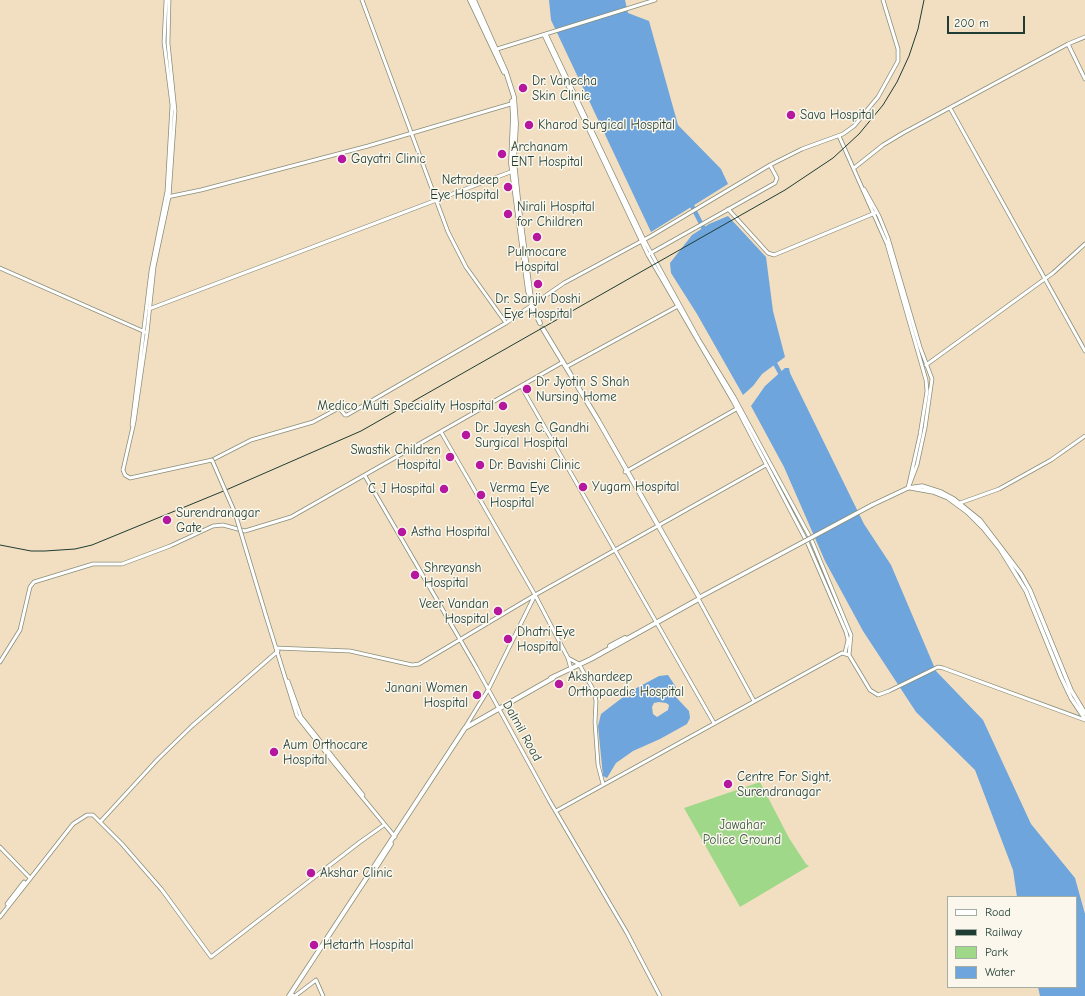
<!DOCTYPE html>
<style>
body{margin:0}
#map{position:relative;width:1085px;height:996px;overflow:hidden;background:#f2dfc1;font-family:"Comic Neue",sans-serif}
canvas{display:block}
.legend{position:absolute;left:947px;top:896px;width:130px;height:92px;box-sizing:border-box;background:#fbf7ec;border:1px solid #a3ada2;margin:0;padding:5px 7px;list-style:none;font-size:12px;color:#1f3d34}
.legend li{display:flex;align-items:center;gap:8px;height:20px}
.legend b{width:20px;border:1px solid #a3ada2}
.scale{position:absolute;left:947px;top:16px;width:78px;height:18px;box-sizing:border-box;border:2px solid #1f3d34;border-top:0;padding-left:5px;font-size:12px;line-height:14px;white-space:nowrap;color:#1f3d34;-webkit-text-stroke:3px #fbf7ec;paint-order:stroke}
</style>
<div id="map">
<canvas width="1085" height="996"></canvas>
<ul class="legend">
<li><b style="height:5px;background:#fff"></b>Road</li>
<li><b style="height:5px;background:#1f3d34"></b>Railway</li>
<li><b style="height:11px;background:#a0d889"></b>Park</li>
<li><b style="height:11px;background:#6ea5dc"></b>Water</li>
</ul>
<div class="scale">200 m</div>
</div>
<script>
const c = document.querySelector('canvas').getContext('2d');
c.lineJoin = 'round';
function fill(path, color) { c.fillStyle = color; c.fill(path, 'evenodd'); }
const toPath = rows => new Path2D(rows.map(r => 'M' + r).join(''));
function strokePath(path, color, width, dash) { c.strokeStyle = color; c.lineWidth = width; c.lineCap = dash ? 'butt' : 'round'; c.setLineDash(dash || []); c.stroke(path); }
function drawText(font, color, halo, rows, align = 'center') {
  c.font = font + ' "Comic Neue",sans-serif'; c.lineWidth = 3; c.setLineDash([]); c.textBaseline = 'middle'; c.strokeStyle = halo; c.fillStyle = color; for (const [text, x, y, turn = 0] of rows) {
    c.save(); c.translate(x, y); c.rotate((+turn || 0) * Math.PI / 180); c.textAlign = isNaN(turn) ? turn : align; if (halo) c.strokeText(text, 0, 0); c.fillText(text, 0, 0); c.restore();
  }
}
fill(toPath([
 [760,782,789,838,806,864,809,866,740,907,684,808]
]), '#a0d889');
fill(toPath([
 [549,0,625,0,628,13,649,21,678,125,721,169,728,184,651,232,551,20],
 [728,216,766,257,773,311,785,357,762,374,753,386,743,395,697,314,671,273,670,263,692,235,709,224],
 [785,368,789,368,790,373,864,524,891,565,936,671,983,720,1031,824,1075,878,1085,914,1085,996,1040,996,1038,987,1076,987,1076,897,1017,897,1013,870,975,770,916,712,863,631,825,561,784,467,751,406,765,386],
 [668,675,676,687,674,695,689,711,690,718,687,724,660,739,633,751,616,763,607,778,603,776,598,726,601,714,631,691,659,676],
 [659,702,666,703,669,705,668,710,657,717,653,714,652,707,654,703]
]), '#6ea5dc');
strokePath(toPath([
 [690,202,706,233],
 [773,360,783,378]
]), '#6ea5dc', 4.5);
const tertiary = toPath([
 [362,0,448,232,466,267,506,323],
 [546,34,644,240,699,340,734,397,812,541,851,635,849,655],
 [544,35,648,255,733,401,808,544,846,632,848,640,845,653],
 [1068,44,1085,79],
 [950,108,1085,351],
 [839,136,887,244,926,380,927,391,920,435,908,488],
 [854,168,883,145,903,133,1068,44,1085,37],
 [864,189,879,216,888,238,920,347,932,379,925,428,917,465,909,486],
 [167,197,201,190,368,146,514,103],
 [728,209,768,253,774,255,875,213],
 [649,254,775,183,777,178,770,165],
 [149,309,513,171],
 [926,365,1053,273,1085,244],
 [566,367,678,306],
 [521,386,714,723],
 [441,432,535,595,568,658,571,669],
 [212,460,251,440,313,422,339,408,345,415,347,415,506,323,564,283,651,236,770,165,802,149,843,134,854,126,878,97,898,61,898,49,883,0],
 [625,472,738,408],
 [365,476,476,667,549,800,627,933,660,996],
 [960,503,999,489,1051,460,1085,436],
 [699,600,754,701],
 [276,648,350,651,412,665,419,664,535,595,766,465],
 [568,658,579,664,594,691,596,701,595,722,598,765,603,784],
 [0,662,20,630,30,587,34,582,93,564,122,564,170,546,213,526,223,525,245,531,291,517,563,362],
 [466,726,488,690,535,595],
 [556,811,842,653,849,655,870,690,878,695,889,691,938,667,943,668,1085,720],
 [101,821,158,759,192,726,278,651],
 [0,847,30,878],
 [7,904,24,882],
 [0,917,73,824,87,815,93,815,122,844,162,890,211,957,360,842,384,825],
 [293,995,293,996],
 [295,996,316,980,323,996]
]);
const secondary = toPath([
 [494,50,655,0],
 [0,268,145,332],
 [132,425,151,271,167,191,172,105,164,42,166,0],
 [123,470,134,422,147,333,154,267,169,197,175,111,168,43,169,0],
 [266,616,297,716,335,764,395,837],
 [288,681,301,717,363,795]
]);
const primary = toPath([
 [911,488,933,492,948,498,967,512,983,528,1000,549,1026,591,1061,677,1071,698,1085,719],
 [872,505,908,488,922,486,941,492,954,499,980,520,1021,574,1030,590,1071,690,1085,713],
 [700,597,777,556]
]);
const trunk = toPath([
 [470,0,504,72],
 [474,0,506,72,514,97,516,124,514,161,519,208,532,306,540,323],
 [512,101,513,117,511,163,528,291,531,299],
 [543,329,598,420,699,597],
 [610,646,625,638],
 [551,678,591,659,697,600],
 [375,869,391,844],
 [289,996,465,728,553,678]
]);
strokePath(tertiary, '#888e7a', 4.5);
strokePath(secondary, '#888e7a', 4.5);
strokePath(primary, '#888e7a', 5);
strokePath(trunk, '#888e7a', 5.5);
strokePath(tertiary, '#fff', 3);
strokePath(secondary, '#fff', 3);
strokePath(primary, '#fff', 3.5);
strokePath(trunk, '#fff', 4);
strokePath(toPath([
 [0,545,31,551,45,551,75,549,92,545,226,490,361,431,785,190,833,158,859,134,883,105,897,82,909,56,918,29,924,0]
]), '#1f3d34', 1);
const secondaryBridge = toPath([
 [123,470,125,475,130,478,212,460,235,513,266,616]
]);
const primaryBridge = toPath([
 [777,556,872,505]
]);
strokePath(secondaryBridge, '#888e7a', 4.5, []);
strokePath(primaryBridge, '#888e7a', 5, []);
strokePath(secondaryBridge, '#fff', 3);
strokePath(primaryBridge, '#fff', 3.5);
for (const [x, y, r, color] of [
 [523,88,5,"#b5179e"],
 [791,115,5,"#b5179e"],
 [529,125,5,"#b5179e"],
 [502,154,5,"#b5179e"],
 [342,159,5,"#b5179e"],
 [508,187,5,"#b5179e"],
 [508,214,5,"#b5179e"],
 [537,237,5,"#b5179e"],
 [538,284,5,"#b5179e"],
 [527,389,5,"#b5179e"],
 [503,406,5,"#b5179e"],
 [466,435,5,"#b5179e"],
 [450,457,5,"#b5179e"],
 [480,465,5,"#b5179e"],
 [583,487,5,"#b5179e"],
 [444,489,5,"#b5179e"],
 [481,495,5,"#b5179e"],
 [167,520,5,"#b5179e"],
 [402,532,5,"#b5179e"],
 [415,575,5,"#b5179e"],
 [498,611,5,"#b5179e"],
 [508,639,5,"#b5179e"],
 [559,684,5,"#b5179e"],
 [477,695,5,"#b5179e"],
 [274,752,5,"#b5179e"],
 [728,784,5,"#b5179e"],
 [311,873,5,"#b5179e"],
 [314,945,5,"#b5179e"]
]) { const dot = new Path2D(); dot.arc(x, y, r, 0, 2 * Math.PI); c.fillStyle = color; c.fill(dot); strokePath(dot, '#fbf7ec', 1.5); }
drawText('13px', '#1f3d34', '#fbf7ec', [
 ["Dr. Vanecha",532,81],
 ["Skin Clinic",532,96],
 ["Sava Hospital",800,115],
 ["Kharod Surgical Hospital",538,125],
 ["Archanam",511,147],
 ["ENT Hospital",511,162],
 ["Gayatri Clinic",351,159],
 ["Netradeep",499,180,"right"],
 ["Eye Hospital",499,195,"right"],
 ["Nirali Hospital",517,207],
 ["for Children",517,222],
 ["Pulmocare",537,252,"center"],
 ["Hospital",537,267,"center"],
 ["Dr. Sanjiv Doshi",538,299,"center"],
 ["Eye Hospital",538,314,"center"],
 ["Dr Jyotin S Shah",536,382],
 ["Nursing Home",536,397],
 ["Medico Multi Speciality Hospital",494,406,"right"],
 ["Dr. Jayesh C. Gandhi",475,428],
 ["Surgical Hospital",475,443],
 ["Swastik Children",441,450,"right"],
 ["Hospital",441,465,"right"],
 ["Dr. Bavishi Clinic",489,465],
 ["Yugam Hospital",592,487],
 ["Verma Eye",490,488],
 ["Hospital",490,503],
 ["C J Hospital",435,489,"right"],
 ["Surendranagar",176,513],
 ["Gate",176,528],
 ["Astha Hospital",411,532],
 ["Shreyansh",424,568],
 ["Hospital",424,583],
 ["Veer Vandan",489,604,"right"],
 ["Hospital",489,619,"right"],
 ["Dhatri Eye",517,632],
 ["Hospital",517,647],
 ["Akshardeep",568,677],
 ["Orthopaedic Hospital",568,692],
 ["Janani Women",468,688,"right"],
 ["Hospital",468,703,"right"],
 ["Aum Orthocare",283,745],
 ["Hospital",283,760],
 ["Centre For Sight,",737,777],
 ["Surendranagar",737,792],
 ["Akshar Clinic",320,873],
 ["Hetarth Hospital",323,945]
], 'left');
drawText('13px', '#1f3d34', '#fbf7ec', [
 ["Dalmil Road",522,731,61]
]);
drawText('13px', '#395c45', '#fbf7ec', [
 ["Jawahar",742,825],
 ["Police Ground",742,840]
]);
</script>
